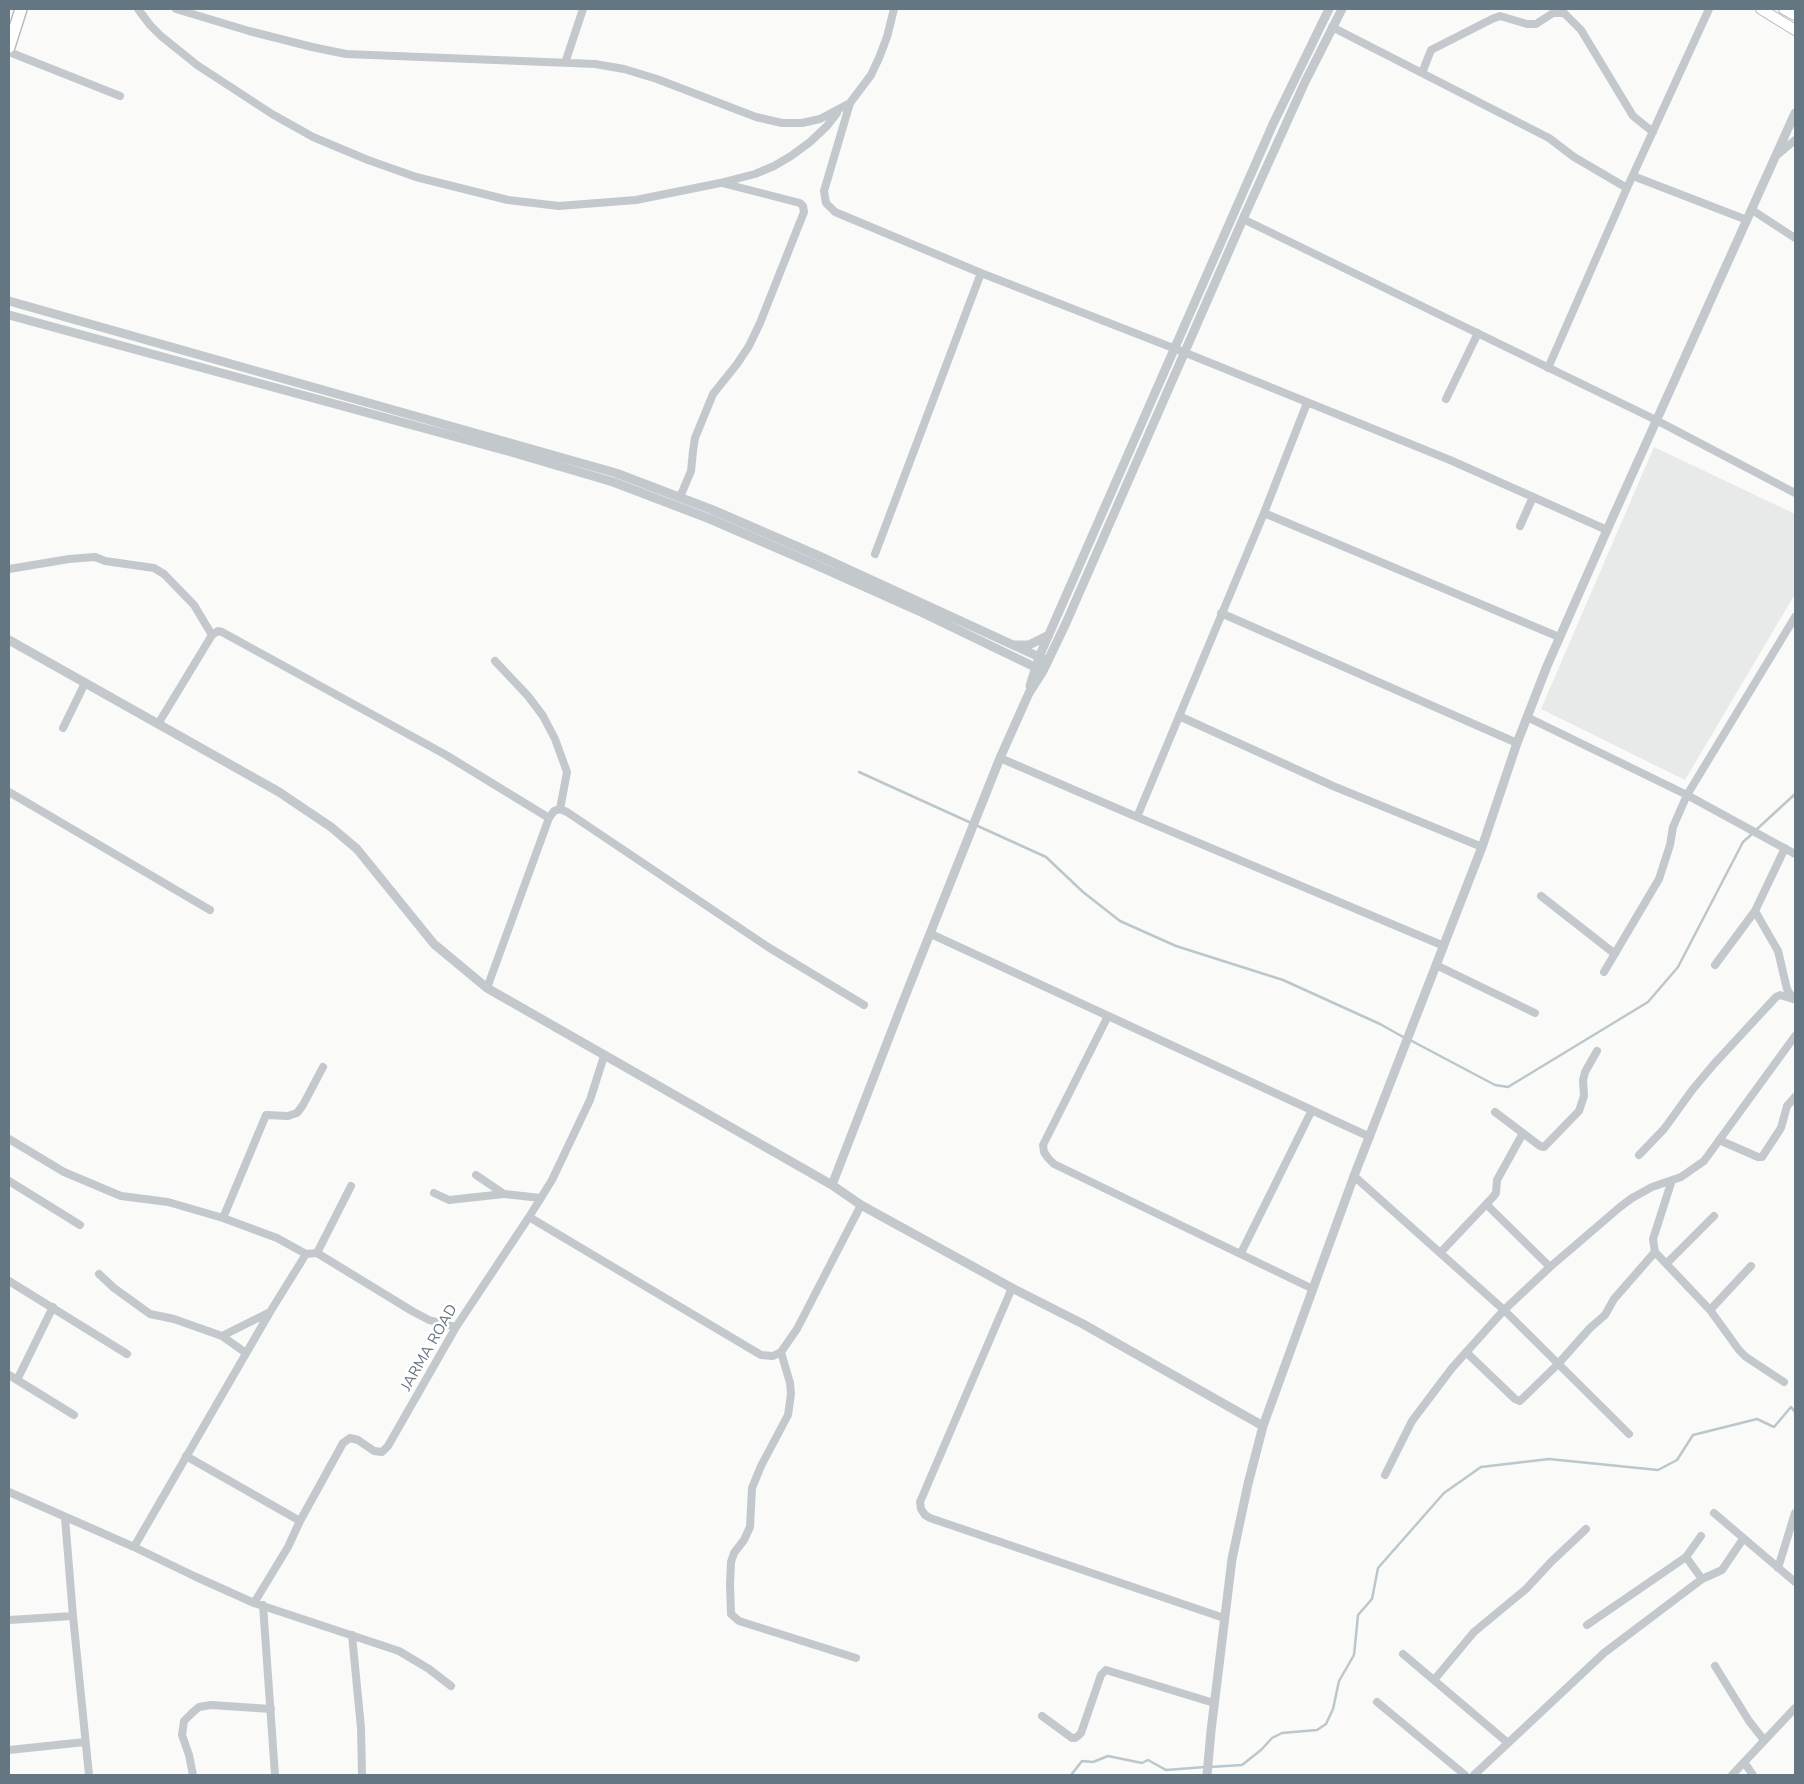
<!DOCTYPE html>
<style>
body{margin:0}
#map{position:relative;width:1804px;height:1784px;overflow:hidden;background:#fafaf8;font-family:"Nunito Sans",sans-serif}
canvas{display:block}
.frame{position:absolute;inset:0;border:10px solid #657683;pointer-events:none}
</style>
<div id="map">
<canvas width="1804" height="1784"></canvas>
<div class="frame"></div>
</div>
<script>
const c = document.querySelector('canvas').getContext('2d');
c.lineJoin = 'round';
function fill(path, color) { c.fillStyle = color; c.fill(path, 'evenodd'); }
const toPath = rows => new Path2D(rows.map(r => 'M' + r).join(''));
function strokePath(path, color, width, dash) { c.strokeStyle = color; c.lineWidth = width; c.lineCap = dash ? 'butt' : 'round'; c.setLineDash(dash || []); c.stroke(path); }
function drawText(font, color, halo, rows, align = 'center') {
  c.font = font + ' "Nunito Sans",sans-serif'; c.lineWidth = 5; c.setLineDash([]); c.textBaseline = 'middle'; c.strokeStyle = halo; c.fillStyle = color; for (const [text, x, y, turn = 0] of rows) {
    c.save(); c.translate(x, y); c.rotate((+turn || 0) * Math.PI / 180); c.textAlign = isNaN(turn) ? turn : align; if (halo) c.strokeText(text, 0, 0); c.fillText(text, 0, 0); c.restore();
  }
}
fill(toPath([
 [1654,447,1795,514,1795,594,1685,780,1541,709]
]), '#e8e9e9');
strokePath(toPath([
 [859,772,1046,857,1083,892,1120,921,1176,946,1283,980,1380,1024,1405,1038],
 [1756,830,1795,794],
 [1410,1040,1495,1085,1508,1087,1648,1002,1678,967,1743,842,1752,834],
 [1210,1767,1242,1765,1261,1750,1272,1738,1282,1733,1317,1730,1326,1724,1333,1709,1339,1681,1354,1655,1358,1615,1372,1599,1378,1568,1444,1493,1481,1467,1549,1459,1658,1470,1677,1460,1693,1435,1757,1419,1774,1427,1791,1407,1795,1412],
 [1071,1775,1082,1761,1093,1762,1108,1756,1142,1763,1148,1760,1166,1770,1205,1767]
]), '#bbc7cb', 2.5);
const secondary = toPath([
 [1761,9,1795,30],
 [1784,9,1795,15]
]);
const primary = toPath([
 [9,47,21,9]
]);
strokePath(secondary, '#b3babf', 12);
strokePath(primary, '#b5babe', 14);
strokePath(toPath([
 [138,9,150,25,161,36,197,65,272,114,313,137,368,160,416,177,508,200,559,206,636,200,720,183,755,174,774,166,791,156,810,142,827,126,837,113],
 [176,9,249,31,312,47,346,54,595,64,624,69,657,79,756,117,782,123,802,123,820,119,850,103,871,75,879,58,887,37,894,9],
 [1332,27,1549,138,1574,157,1627,188],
 [9,52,120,96],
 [565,63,583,9],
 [1422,73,1431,50,1492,19,1500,16,1527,24,1536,24,1553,13,1564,13,1581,30,1633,116,1653,132],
 [850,103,824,191,826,203,835,212,981,273,1186,353,1450,460,1607,530],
 [1776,156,1795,140],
 [1633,176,1747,220],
 [1752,210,1795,238],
 [1243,219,1656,420,1795,493],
 [1548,368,1627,188,1709,9],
 [1446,399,1478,333],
 [680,497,691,471,693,451,695,438,713,394,737,364,749,346,760,323,804,212,803,206,800,203,722,183],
 [1264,513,1559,637],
 [1520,526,1533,497],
 [875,554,981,273],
 [9,569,69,559,95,557,105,561,154,568,164,574,194,605,212,635],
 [1221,613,1517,743],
 [495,661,528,696,543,716,555,739,567,772,560,809],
 [1179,716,1333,786,1482,847],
 [1527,717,1687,795,1795,854],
 [158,724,212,635,218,631,222,632,446,755,549,818],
 [63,728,85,683],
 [1000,758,1137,817,1444,946],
 [9,792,210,910],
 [1137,817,1264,513,1307,403],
 [1541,896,1615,954],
 [1755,911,1778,951,1787,989,1793,999],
 [931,934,1370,1137],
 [1436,965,1535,1013],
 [1715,965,1755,911,1785,848],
 [1604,972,1659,879,1670,845,1673,827,1687,795,1795,617],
 [487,988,549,818,554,811,560,809,567,812,768,947,864,1005],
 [1108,1016,1043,1145,1044,1152,1048,1158,1054,1164,1313,1289],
 [1495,1112,1540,1146,1544,1147,1579,1111,1584,1096,1583,1080,1585,1072,1597,1051],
 [9,1139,64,1172,121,1196,168,1202,223,1218,277,1238,306,1254,317,1253,412,1311,429,1320,456,1327],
 [1719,1140,1758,1157,1762,1157,1781,1128,1787,1106,1795,1097],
 [1639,1155,1664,1129,1693,1089,1714,1064,1776,997,1780,995,1793,999],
 [476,1175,504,1194],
 [1354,1176,1504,1310,1629,1434],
 [1672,1180,1653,1239,1655,1252,1710,1310,1739,1350,1746,1357,1784,1382],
 [9,1181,80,1225],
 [434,1193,449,1200,504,1194,541,1198],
 [1486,1204,1550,1267],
 [529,1217,761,1355,773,1356,781,1352,797,1329,861,1205],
 [223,1218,266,1115,288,1116,297,1113,303,1105,323,1067],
 [1441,1252,1493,1197,1496,1193,1497,1180,1523,1133],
 [317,1253,351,1186],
 [1241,1253,1312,1110],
 [1667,1263,1714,1216],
 [99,1274,114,1288,150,1314,174,1319,222,1336,246,1353],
 [9,1281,127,1354],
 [1012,1288,920,1502,921,1509,925,1515,930,1518,1224,1618],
 [1710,1310,1751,1266],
 [222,1336,270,1312],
 [781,1352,790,1383,791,1394,788,1415,761,1466,752,1488,750,1527,744,1540,734,1553,731,1562,730,1584,731,1614,739,1621,856,1658],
 [1466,1352,1515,1399,1520,1401,1558,1364,1590,1328,1605,1315,1614,1299,1655,1252],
 [9,1375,74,1415],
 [17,1380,53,1307],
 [186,1456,300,1521],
 [1385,1475,1412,1421,1452,1368,1504,1310,1550,1267,1620,1207,1632,1198,1652,1187,1681,1177,1704,1161,1795,1036],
 [9,1492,134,1547,194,1576,254,1603,399,1651,429,1669,451,1686],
 [1714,1513,1795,1582],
 [65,1518,73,1616,89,1775],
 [134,1547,270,1312,306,1254],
 [1686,1557,1702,1579],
 [1778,1568,1795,1513],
 [254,1603,288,1547,300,1521,343,1443,350,1438,358,1440,374,1451,382,1452,388,1446,456,1327,529,1217,552,1180,590,1100,604,1056],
 [263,1605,275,1775],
 [9,1620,73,1616],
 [1587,1625,1686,1557,1701,1536],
 [352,1635,361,1728,362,1775],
 [1403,1654,1508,1743],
 [1715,1666,1749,1721,1764,1740],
 [1434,1680,1474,1632,1526,1589,1551,1562,1586,1529],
 [1377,1702,1465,1775],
 [1042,1716,1072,1738,1075,1738,1078,1736,1081,1733,1101,1675,1106,1670,1214,1703],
 [9,1750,85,1742],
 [1744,1762,1753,1775],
 [193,1775,189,1755,182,1735,184,1721,192,1713,199,1707,211,1705,271,1709],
 [1474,1775,1604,1653,1702,1579,1722,1570,1743,1539],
 [1732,1775,1795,1708]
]), '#c3c8cc', 8);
strokePath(toPath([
 [9,301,616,473,713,510,819,556,1048,661],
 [9,315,511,452,613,482,710,519,816,565,923,613,1043,671],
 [9,640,279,792,331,827,357,849,434,944,487,988,832,1185,861,1205,1012,1288,1083,1324,1263,1426],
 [1015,645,1029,645,1049,635],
 [1030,686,1039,657,1273,124,1329,9],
 [832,1185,904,999,1000,758,1029,693,1043,671,1066,623,1243,219,1305,82,1342,9],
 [1207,1775,1211,1731,1232,1559,1248,1484,1263,1426,1354,1176,1482,847,1517,743,1547,666,1607,530,1795,113]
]), '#c3c8cc', 9);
strokePath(secondary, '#fff', 10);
strokePath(primary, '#fff', 11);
drawText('15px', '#657683', '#fff', [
 ["JARMA ROAD",430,1348,-60]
]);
</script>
